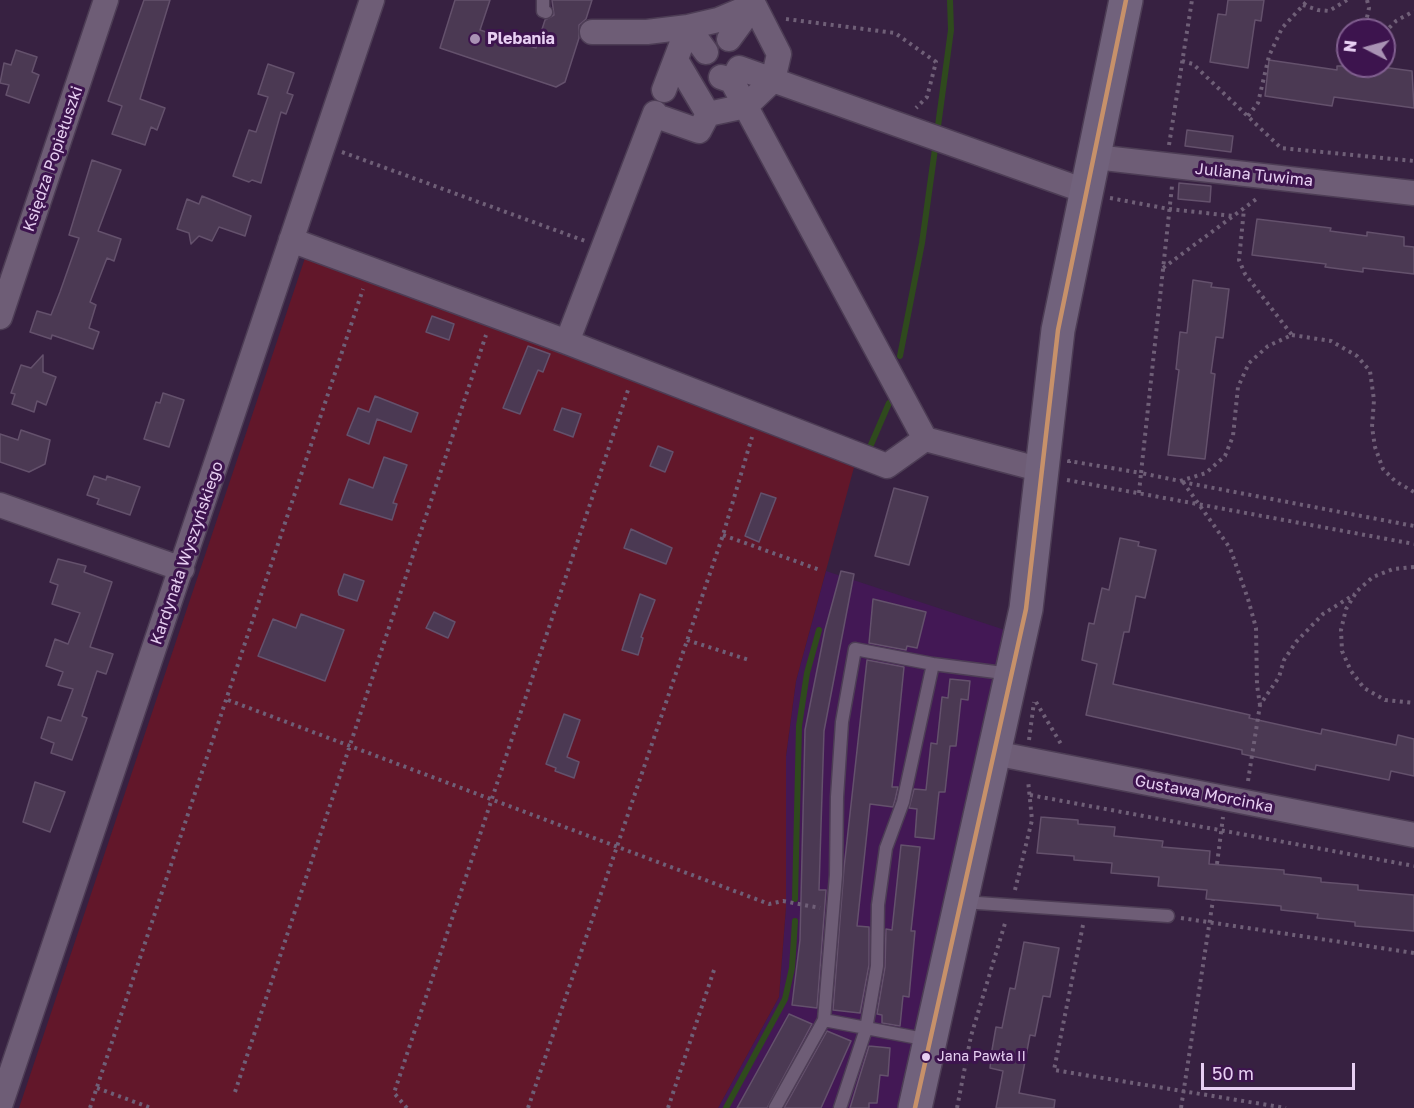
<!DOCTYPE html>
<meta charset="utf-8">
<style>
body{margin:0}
#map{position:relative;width:1414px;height:1108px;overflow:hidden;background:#372141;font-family:"Golos Text",sans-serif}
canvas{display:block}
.north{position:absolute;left:1336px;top:18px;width:60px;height:60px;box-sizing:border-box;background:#3d144e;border:2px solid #815f90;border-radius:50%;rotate:276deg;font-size:16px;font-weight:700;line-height:24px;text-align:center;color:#e7cff2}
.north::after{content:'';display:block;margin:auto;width:21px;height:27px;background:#a992b4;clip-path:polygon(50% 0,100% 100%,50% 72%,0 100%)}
.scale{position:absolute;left:1201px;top:1063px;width:154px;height:27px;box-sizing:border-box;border:3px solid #e7cff2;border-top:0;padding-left:8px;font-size:18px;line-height:21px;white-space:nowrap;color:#e7cff2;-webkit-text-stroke:4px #3d144e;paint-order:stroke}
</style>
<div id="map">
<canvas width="1414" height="1108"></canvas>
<div class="north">N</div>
<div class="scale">50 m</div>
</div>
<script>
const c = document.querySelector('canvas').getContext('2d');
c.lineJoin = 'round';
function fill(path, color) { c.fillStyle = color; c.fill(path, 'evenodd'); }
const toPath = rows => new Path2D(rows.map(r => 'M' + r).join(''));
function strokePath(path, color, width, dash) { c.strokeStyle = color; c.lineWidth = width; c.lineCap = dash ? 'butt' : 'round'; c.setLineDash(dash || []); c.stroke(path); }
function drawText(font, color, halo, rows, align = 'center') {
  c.font = font + ' "Golos Text",sans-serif'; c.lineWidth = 6; c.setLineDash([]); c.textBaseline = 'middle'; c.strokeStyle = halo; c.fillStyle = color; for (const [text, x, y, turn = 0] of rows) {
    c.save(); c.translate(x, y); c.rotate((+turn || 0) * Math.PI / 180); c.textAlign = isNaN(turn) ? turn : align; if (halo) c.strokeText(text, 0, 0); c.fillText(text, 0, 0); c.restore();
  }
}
fill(toPath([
 [826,571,1008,631,910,1108,718,1108,779,997,786,907,786,756,796,681]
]), '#431855');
fill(toPath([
 [306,255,856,460,796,681,786,756,786,907,779,997,718,1108,19,1108]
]), '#62172a');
strokePath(toPath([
 [938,126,951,30,950,0],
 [900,356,922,243,935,149],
 [870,447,889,403],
 [795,899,799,726,807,673,819,630],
 [726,1108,785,999,792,968,795,921]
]), '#2f4a1d', 6);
const building = toPath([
 [144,0,170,0,140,99,165,108,157,130,151,127,145,145,112,134,122,106,108,101,144,0],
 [455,0,490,0,480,30,536,48,545,20,554,15,552,0,592,0,586,19,579,25,579,38,565,82,556,87,440,48,455,0],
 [1228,0,1264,0,1261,21,1255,20,1248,68,1210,62,1218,14,1226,15,1228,0],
 [16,50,37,57,32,72,39,75,29,103,6,95,9,85,0,83,4,63,11,65,16,50],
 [1269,60,1337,70,1337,66,1375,66,1412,71,1414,108,1334,97,1332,106,1265,96,1269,60],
 [268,64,294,73,287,93,293,95,286,114,281,112,261,183,252,180,249,182,233,176,249,130,256,132,268,97,258,94,268,64],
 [1187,130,1233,136,1231,152,1185,146,1187,130],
 [92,160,121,170,98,231,121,239,114,261,107,258,90,302,96,305,89,328,99,332,93,349,52,335,51,339,30,332,37,311,51,315,60,292,79,238,69,235,92,160],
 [1179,183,1211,186,1210,202,1178,199,1179,183],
 [202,196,251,216,245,236,219,227,212,241,199,236,191,244,189,233,177,229,187,199,199,204,202,196],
 [1257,219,1331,228,1330,231,1367,236,1367,232,1404,237,1404,246,1414,247,1414,274,1363,268,1363,272,1325,267,1326,264,1252,255,1257,219],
 [1193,280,1212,283,1211,287,1229,289,1223,338,1216,337,1211,373,1215,374,1205,459,1168,455,1179,370,1176,369,1180,332,1187,333,1193,280],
 [432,316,454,324,449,340,426,332,432,316],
 [528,346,550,354,543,372,538,370,520,414,503,408,528,346],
 [43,355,43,372,56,377,46,405,37,401,34,412,12,404,15,394,11,393,21,365,31,368,43,355],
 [163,393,184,400,169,447,144,439,156,402,160,403,163,393],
 [375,396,418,413,411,432,377,419,369,444,347,435,358,408,369,412,375,396],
 [562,408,581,414,573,437,554,430,562,408],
 [21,430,50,440,45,464,29,472,0,462,0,434,18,440,21,430],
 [658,446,673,452,665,472,650,466,658,446],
 [384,457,407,465,393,503,397,504,392,520,340,504,349,479,373,488,384,457],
 [94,476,106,480,107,476,140,487,130,515,97,504,99,499,87,495,94,476],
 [894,488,928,497,909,565,875,556,894,488],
 [761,493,776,498,759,542,745,536,761,493],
 [631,529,672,548,666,564,624,548,631,529],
 [1120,538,1139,542,1138,546,1156,550,1145,598,1136,596,1129,632,1124,632,1113,684,1250,715,1249,718,1321,734,1322,729,1396,745,1398,735,1414,739,1414,776,1391,771,1389,780,1316,765,1315,770,1242,754,1242,750,1086,715,1097,664,1082,660,1089,623,1094,624,1102,588,1109,590,1120,538],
 [58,559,86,566,84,572,112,582,90,647,113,654,106,674,97,671,82,716,87,718,72,760,51,753,54,743,41,738,48,717,61,721,73,689,58,685,63,672,46,666,55,639,68,644,80,613,52,604,58,585,50,582,58,559],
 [841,571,854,574,824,731,819,890,826,890,817,1008,792,1005,800,940,805,730,825,630,841,571],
 [344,574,364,581,357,601,339,595,338,591,344,574],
 [640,594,655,600,641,637,643,638,638,655,622,650,640,594],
 [873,599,926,612,917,648,907,646,906,650,869,643,873,599],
 [434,612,455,622,448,638,426,628,434,612],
 [301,614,344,630,325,681,258,656,273,619,296,628,301,614],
 [867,660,904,667,892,787,898,787,895,800,893,807,870,804,857,926,869,927,869,965,860,1013,833,1010,844,868,867,660],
 [950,679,970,681,968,700,961,699,956,746,950,746,945,792,939,792,934,839,915,837,917,809,909,808,914,789,926,790,931,743,937,744,942,697,948,698,950,679],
 [564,714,580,720,567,757,579,762,574,778,555,771,556,768,546,764,564,714],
 [35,782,65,792,50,832,23,822,35,782],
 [1041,817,1078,820,1078,824,1115,827,1114,836,1163,841,1162,847,1210,851,1209,864,1284,870,1284,874,1321,878,1321,882,1358,885,1358,890,1414,895,1414,931,1355,926,1355,922,1317,918,1318,914,1281,910,1281,906,1206,899,1207,890,1158,886,1159,877,1111,873,1112,863,1074,860,1074,856,1037,853,1041,817],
 [901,845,920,847,911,931,915,931,909,997,903,996,900,1026,882,1023,882,1015,877,1014,885,967,886,929,892,930,901,845],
 [1024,942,1059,948,1050,997,1043,996,1035,1036,1030,1035,1019,1093,1055,1100,1054,1108,996,1108,1003,1071,990,1068,992,1050,996,1027,1002,1028,1010,988,1015,989,1024,942],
 [789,1014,812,1024,767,1108,737,1108,789,1014],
 [827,1031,851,1041,821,1108,784,1108,827,1031],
 [869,1046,890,1048,888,1076,880,1075,877,1103,869,1103,869,1108,850,1108,869,1046]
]);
fill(building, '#4b3953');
strokePath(building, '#64516c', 1.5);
const lane = toPath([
 [543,0,543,11,546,12],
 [963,902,1168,916],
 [824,1020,929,1040],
 [775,1108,824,1020,836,875,837,797,842,722,855,649,933,664,1011,674],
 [840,1108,866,1029,877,966,878,905,886,848,903,802,933,664]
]);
const street = toPath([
 [688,27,706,52],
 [592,32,647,32,688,27,718,20,754,5,779,54,773,80,746,106,708,114,699,131,662,118],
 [729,39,754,5],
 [676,60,708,114],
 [721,77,732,81,739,68,1088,192],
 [732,81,925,439,1042,470],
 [664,90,688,27],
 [1095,157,1414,193],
 [291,240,567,342,887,466,925,439],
 [0,317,106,0],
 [567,342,655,113],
 [0,505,182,569],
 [994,753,1414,835],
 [0,1106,372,0]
]);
const secondary = toPath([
 [915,1108,1026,609,1058,330,1126,0]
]);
strokePath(lane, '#4d3d55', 15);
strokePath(street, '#4d3d55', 27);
strokePath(secondary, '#4d3d55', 36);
strokePath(toPath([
 [1367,0,1369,8,1366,22,1369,30],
 [1303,5,1318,10,1329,11,1347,0],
 [786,19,895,33,936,62,927,97,916,108],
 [1384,33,1396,21,1414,11],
 [1182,61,1193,64,1281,148,1414,161],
 [1248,116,1258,103,1269,56,1282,28,1308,0],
 [1169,145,1192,0],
 [342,152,585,241],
 [1110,198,1169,209,1233,216],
 [1163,268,1259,197],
 [1292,335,1331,341,1357,356,1370,371,1374,400,1372,427,1375,447,1383,469,1395,481,1414,492],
 [1069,463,1069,461,1141,473,1172,186],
 [1067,480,1414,544],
 [1182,482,1414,526],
 [1183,482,1230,548,1248,599,1256,628,1257,685,1260,705],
 [1139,493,1141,473,1180,481,1206,473,1225,456,1233,436,1238,387,1249,363,1268,346,1292,335,1245,274,1239,260,1244,209],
 [723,535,820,570],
 [1414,567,1393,569,1373,577,1357,591,1346,609,1341,630,1342,651,1351,671,1364,688,1385,700,1414,703],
 [687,640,749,660],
 [228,700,769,904,783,901,820,908],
 [1036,702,1061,744],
 [1029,740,1034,702],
 [1248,781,1260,705,1279,677,1284,660,1296,642,1323,614,1355,594],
 [1030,795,1414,866],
 [1217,864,1223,817],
 [1015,890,1032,820,1028,780],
 [1181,918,1414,953],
 [1083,925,1054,1070,1286,1108],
 [97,1088,151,1108],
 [235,1092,486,335],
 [90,1108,363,289],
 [407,1108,394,1093,629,387],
 [528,1108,723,535,752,437],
 [668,1108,714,970],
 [957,1108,971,1036,1006,920],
 [1181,1108,1213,900]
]), '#6f5f77', 4, [3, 4.5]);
strokePath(lane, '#6e5d76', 12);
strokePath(street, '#6e5d76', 24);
strokePath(secondary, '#71627c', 33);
strokePath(toPath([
 [915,1108,1026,609,1058,330,1126,0]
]), '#c7916a', 4.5);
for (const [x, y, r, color] of [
 [475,39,6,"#a992b4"],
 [926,1057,5,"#e7cff2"]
]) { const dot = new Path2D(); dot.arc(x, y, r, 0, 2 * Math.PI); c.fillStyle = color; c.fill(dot); strokePath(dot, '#3d144e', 2); }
drawText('14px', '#e7cff2', '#3d144e', [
 ["Jana Pawła II",937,1057]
], 'left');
drawText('bold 16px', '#e7cff2', '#3d144e', [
 ["Plebania",487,39]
], 'left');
drawText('16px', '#e7cff2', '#3d144e', [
 ["Księdza Popiełuszki",53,159,-71],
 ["Juliana Tuwima",1254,175,6],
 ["Kardynała Wyszyńskiego",187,553,-71],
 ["Gustawa Morcinka",1204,794,11]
]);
</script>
